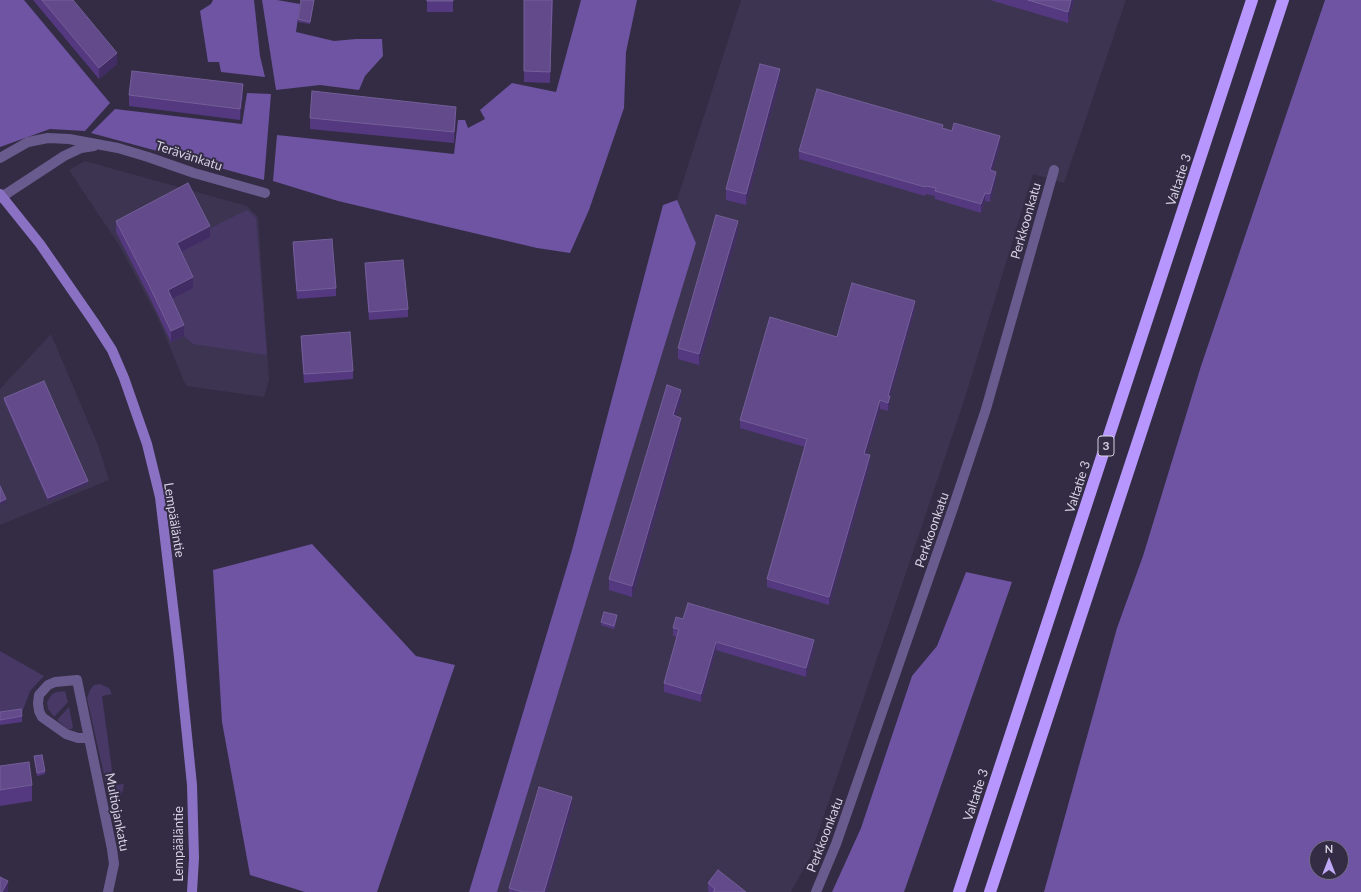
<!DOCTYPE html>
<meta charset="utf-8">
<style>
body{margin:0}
#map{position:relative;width:1361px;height:892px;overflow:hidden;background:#332c44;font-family:Lato,sans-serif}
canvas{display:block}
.north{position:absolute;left:1309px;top:840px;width:40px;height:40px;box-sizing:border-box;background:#332c44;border:1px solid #746e83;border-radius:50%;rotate:0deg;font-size:11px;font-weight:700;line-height:16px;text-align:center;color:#d6d2e2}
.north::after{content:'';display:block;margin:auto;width:14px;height:18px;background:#bfa9f4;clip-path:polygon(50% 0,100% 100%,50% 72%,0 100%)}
</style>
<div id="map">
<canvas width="1361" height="892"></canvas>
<div class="north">N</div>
</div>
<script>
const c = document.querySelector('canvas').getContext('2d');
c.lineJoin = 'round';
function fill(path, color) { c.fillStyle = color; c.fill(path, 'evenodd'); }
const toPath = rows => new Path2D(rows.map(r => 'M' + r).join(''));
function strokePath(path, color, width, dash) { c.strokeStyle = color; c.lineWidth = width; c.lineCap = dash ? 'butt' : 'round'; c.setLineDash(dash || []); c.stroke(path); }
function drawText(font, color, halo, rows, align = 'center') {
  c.font = font + ' Lato,sans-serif'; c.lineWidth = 4; c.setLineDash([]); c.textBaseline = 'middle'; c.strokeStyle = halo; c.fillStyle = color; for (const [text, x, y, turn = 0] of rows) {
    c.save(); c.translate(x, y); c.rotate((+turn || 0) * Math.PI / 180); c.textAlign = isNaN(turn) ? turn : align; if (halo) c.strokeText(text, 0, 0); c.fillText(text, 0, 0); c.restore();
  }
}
fill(toPath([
 [741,0,1126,0,1064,183,1033,174,964,401,810,857,791,892,497,892,696,243,677,200],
 [85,161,247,206,258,217,269,380,264,397,186,386,157,316,119,245,69,170],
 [51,334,98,445,109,480,0,525,0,389]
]), '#3d3452');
fill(toPath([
 [247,210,256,218,267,355,193,344,184,336,168,301,177,254,210,237,207,230],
 [0,651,44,676,30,691,22,713,0,715],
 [100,684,109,688,112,694,102,696,114,785,124,784,123,790,120,796,116,798,112,798,108,793,87,698,90,690,94,685],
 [65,691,68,702,54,717,48,709,47,702,52,694,57,692],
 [69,707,73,728,71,729,68,729,64,726,57,720]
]), '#473866');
fill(toPath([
 [0,0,24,0,110,103,85,131,50,129,0,147],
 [213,0,254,0,260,56,265,77,221,72,219,62,208,62,200,11,211,4],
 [262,0,277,0,300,4,296,32,334,41,356,39,382,39,383,56,365,76,359,90,320,85,276,90],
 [581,0,637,0,626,52,624,108,589,210,570,253,537,248,338,201,273,181,277,135,454,154,458,120,465,120,468,128,485,119,480,110,512,83,556,92],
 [1325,0,1361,0,1361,892,1044,892,1117,628,1143,556,1201,366],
 [1317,848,1341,848,1341,872,1317,872],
 [247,93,271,94,264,180,91,133,115,109,242,124],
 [677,200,696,243,497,892,469,892,572,550,663,205],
 [312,544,416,656,455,665,377,892,305,892,250,875,222,722,213,570],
 [966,572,1012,582,904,892,832,892,861,828,912,676,937,646]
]), '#6e54a2');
strokePath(toPath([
 [0,158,28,142,48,138,69,139,118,148,148,157,194,173,265,193],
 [0,198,64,156,81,148,94,146],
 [89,738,78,738,66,734,42,717,39,711,38,703,39,695,48,685,55,682,77,680,112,849,114,864,108,892],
 [816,892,836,844,953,508,986,409,1054,170]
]), '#6a5b8e', 10);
strokePath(toPath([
 [0,194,40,244,94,322,112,350,124,378,147,444,160,497,179,657,192,785,194,858,192,892]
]), '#8b71c3', 10);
strokePath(toPath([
 [959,892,1252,0],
 [990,892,1283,0]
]), '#b797fd', 12);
fill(toPath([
 [33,0,73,0,117,64,99,79],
 [314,0,310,24,298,22,298,19],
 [427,0,453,0,453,12,427,12],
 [524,0,553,0,550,83,524,82],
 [990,0,1074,0,1068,23],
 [780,80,746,205,726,200,726,189],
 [129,95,243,95,240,120,129,106],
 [310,118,456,118,454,143,310,129],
 [943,128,1000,145,992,171,996,180,990,202,985,201,981,213,935,199,935,196,926,194,925,196,799,159,799,151],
 [116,221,210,237,181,252,193,288,172,299,184,336,171,342,150,298,116,232],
 [738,232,699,365,678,359,678,348],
 [293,242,336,288,336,296,297,299,293,250],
 [365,263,408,309,408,317,369,320,365,272],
 [915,309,890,396,890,405,888,411,880,409,866,454,870,464,829,605,767,587,767,579,805,447,740,428,740,420,837,337],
 [301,336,353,371,353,379,304,383,301,344],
 [4,398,88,484,48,501,4,401],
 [681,401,676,416,681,429,632,597,609,590,609,579],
 [617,618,614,629,601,625,601,622],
 [683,619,814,649,806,677,716,650,701,702,664,692,664,683,677,637,673,636,673,628],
 [0,712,22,716,22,722,0,725],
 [34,756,45,771,45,774,37,776],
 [0,766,32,785,32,801,0,806],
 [572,808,547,892,509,892,509,888],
 [708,883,746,892,709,892,708,891]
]), '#543980');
fill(toPath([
 [1071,0,1074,0,1068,23,1068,12],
 [117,53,117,64,99,79,99,68],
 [780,69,780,80,746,205,746,194],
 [243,84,243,95,240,120,240,109],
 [456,107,456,118,454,143,454,132],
 [1000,136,1000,145,990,179,990,170],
 [996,172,996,180,990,202,990,194],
 [985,193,985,201,981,213,981,204],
 [738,221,738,232,699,365,699,354],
 [210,226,210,237,177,254,177,243],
 [193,277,193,288,168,301,168,290],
 [915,301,915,309,888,404,888,396],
 [184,325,184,336,171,342,171,331],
 [681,390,681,401,673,426,673,415],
 [890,396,890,405,888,411,888,403],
 [880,400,880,409,864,462,864,454],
 [681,418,681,429,632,597,632,586],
 [870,455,870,464,829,605,829,597],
 [88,481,88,484,48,501,48,498],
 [6,499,6,502,0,505,0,502],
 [814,640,814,649,806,677,806,668],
 [716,642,716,650,701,702,701,694],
 [572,797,572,808,547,892,544,892],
 [8,881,8,892,2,892]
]), '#412d64');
const building = toPath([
 [42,0,73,0,117,53,99,68,42,0],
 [301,0,314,0,310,22,298,19,301,0],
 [427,0,453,0,453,1,427,1,427,0],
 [524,0,552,0,550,72,524,71,524,0],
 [1028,0,1071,0,1068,12,1028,0],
 [760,64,780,69,746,194,726,189,760,64],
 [132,71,243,84,240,109,129,95,132,71],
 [817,89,943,125,942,128,952,131,954,123,1000,136,990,170,996,172,990,194,985,193,981,204,935,191,936,188,926,186,925,187,799,151,817,89],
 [312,91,456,107,454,132,310,118,312,91],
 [188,183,210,226,177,243,193,277,168,290,184,325,171,331,150,287,116,221,188,183],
 [716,215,738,221,699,354,678,348,716,215],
 [332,239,336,288,297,291,293,242,332,239],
 [403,260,408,309,369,312,365,263,403,260],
 [852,283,915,301,888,396,890,396,888,403,880,400,864,454,870,455,829,597,767,579,807,439,740,420,770,317,837,337,852,283],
 [350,332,353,371,304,374,301,336,350,332],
 [44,381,88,481,48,498,4,398,44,381],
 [667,385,681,390,673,415,681,418,632,586,609,579,667,385],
 [0,486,6,499,0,502,0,486],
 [688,603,814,640,806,668,716,642,701,694,664,683,679,629,673,628,676,617,683,619,688,603],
 [604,612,617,615,614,626,601,622,604,612],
 [21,709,22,716,0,720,0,712,21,709],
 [42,755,45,771,37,773,34,756,42,755],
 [29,762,32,785,0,790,0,766,29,762],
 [539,787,572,797,544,892,523,892,509,888,539,787],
 [718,870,746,892,713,892,715,889,708,883,718,870],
 [0,877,8,881,2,892,0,892,0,877]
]);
fill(building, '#624a8b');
strokePath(building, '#745f98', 1);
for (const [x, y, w] of [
 [1106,446,16]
]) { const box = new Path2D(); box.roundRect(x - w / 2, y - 10, w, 20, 3); c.fillStyle = '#332c44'; c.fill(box); strokePath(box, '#d6d2e2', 1); }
drawText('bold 12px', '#d6d2e2', null, [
 ["3",1106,446]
]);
drawText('13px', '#d6d2e2', '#332c44', [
 ["Terävänkatu",189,156,18],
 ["Valtatie 3",1179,180,-72],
 ["Perkkoonkatu",1026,221,-74],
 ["Valtatie 3",1078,487,-72],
 ["Lempääläntie",174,520,81],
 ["Perkkoonkatu",932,530,-71],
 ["Valtatie 3",976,795,-72],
 ["Multiojankatu",117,812,79],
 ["Perkkoonkatu",825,835,-69],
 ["Lempääläntie",179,844,-90]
]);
</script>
